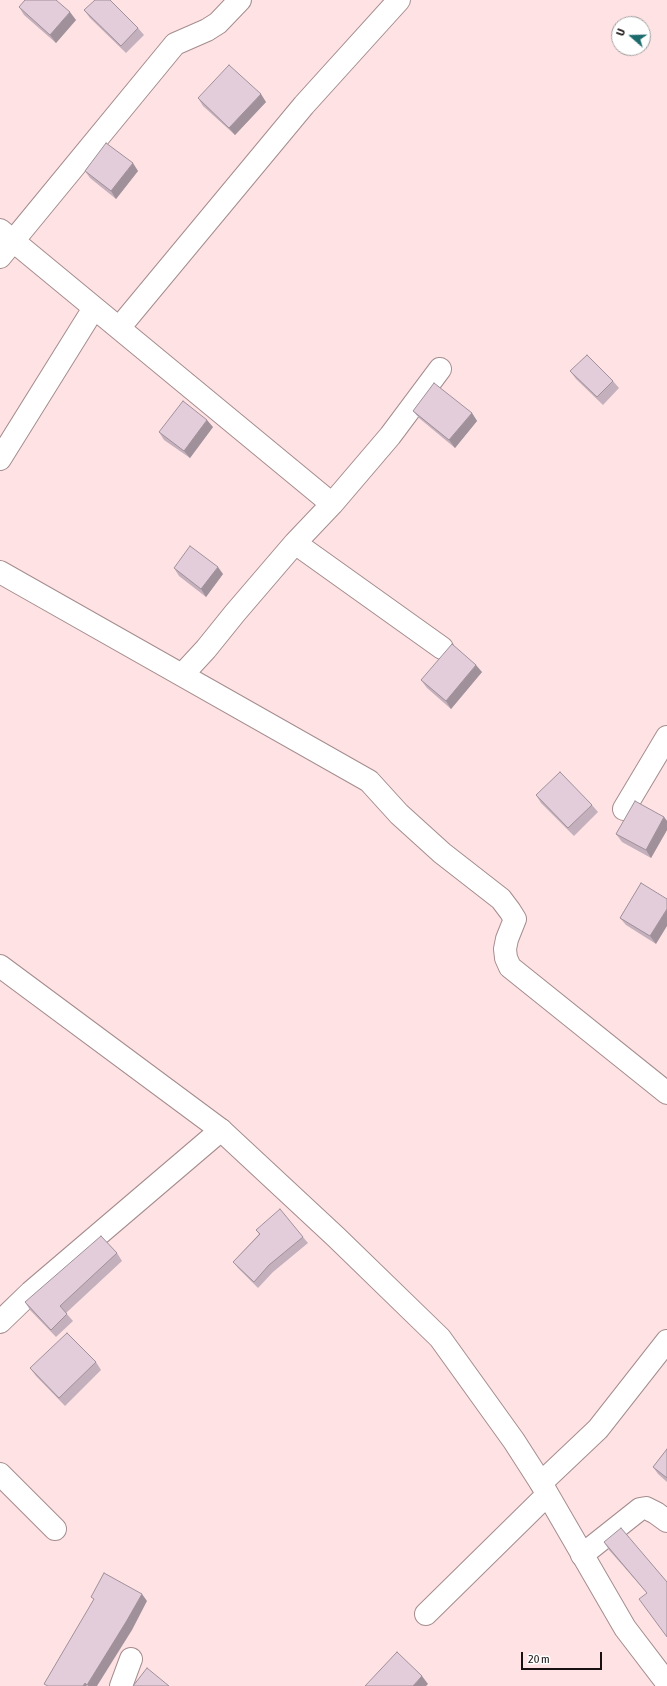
<!DOCTYPE html>
<style>
body{margin:0}
#map{position:relative;width:667px;height:1686px;overflow:hidden;background:#ffe3e4;font-family:"Asap Condensed",sans-serif}
canvas{display:block}
.north{position:absolute;left:611px;top:16px;width:40px;height:40px;box-sizing:border-box;background:#fff;border:1px solid #a39fa0;border-radius:50%;rotate:290deg;font-size:11px;font-weight:700;line-height:16px;text-align:center;color:#191011}
.north::after{content:'';display:block;margin:auto;width:14px;height:18px;background:#1d6a6d;clip-path:polygon(50% 0,100% 100%,50% 72%,0 100%)}
.scale{position:absolute;left:521px;top:1652px;width:81px;height:18px;box-sizing:border-box;border:2px solid #191011;border-top:0;padding-left:5px;font-size:12px;line-height:14px;white-space:nowrap;color:#191011;-webkit-text-stroke:3px #fff;paint-order:stroke}
</style>
<div id="map">
<canvas width="667" height="1686"></canvas>
<div class="north">U</div>
<div class="scale">20 m</div>
</div>
<script>
const c = document.querySelector('canvas').getContext('2d');
c.lineJoin = 'round';
const toPath = rows => new Path2D(rows.map(r => 'M' + r).join(''));
function strokePath(path, color, width, dash) { c.strokeStyle = color; c.lineWidth = width; c.lineCap = dash ? 'butt' : 'round'; c.setLineDash(dash || []); c.stroke(path); }
function fill(path, color) { c.fillStyle = color; c.fill(path, 'evenodd'); }
const minor = toPath([
 [0,230,332,504],
 [0,257,175,44,207,30,218,23,240,0],
 [119,328,304,105,399,0],
 [0,459,94,308],
 [295,543,442,648],
 [0,572,369,781,399,814,442,853,501,899,510,911,515,919,507,939,505,949,506,958,510,967,667,1093],
 [182,675,206,649,235,613,295,543,332,504,390,436,440,369],
 [624,809,667,737],
 [0,1322,31,1292,221,1130],
 [0,1474,55,1529],
 [541,1483,598,1429,667,1341],
 [582,1555,640,1509,646,1508,656,1513,667,1521],
 [426,1614,547,1495],
 [121,1686,131,1659]
]);
const tertiary = toPath([
 [0,966,221,1130,336,1237,440,1338,514,1441,541,1483,625,1628,667,1683]
]);
strokePath(minor, '#a58c8e', 24);
strokePath(tertiary, '#a58c8e', 24);
strokePath(minor, '#fff', 22);
strokePath(tertiary, '#fff', 22);
fill(toPath([
 [19,7,76,20,56,43,24,15],
 [84,10,138,28,144,35,126,53,90,18],
 [198,98,266,102,235,135,203,106],
 [85,171,138,171,116,199,90,178],
 [570,371,613,381,619,388,603,405,576,379],
 [413,411,472,413,477,421,455,448,419,418],
 [213,427,190,458,164,440,159,432],
 [174,568,223,574,206,597,179,576],
 [482,672,451,709,427,688,421,680],
 [536,795,592,805,598,812,574,836,541,803],
 [664,817,667,821,667,830,651,858,622,842,616,834],
 [641,883,656,944,626,925,620,918],
 [256,1230,303,1237,308,1243,273,1272,258,1288,238,1268,233,1262,259,1234],
 [117,1253,122,1261,66,1313,73,1321,56,1337,30,1310,25,1302],
 [96,1362,101,1370,65,1406,36,1376,30,1368],
 [667,1449,667,1482,658,1474,653,1467],
 [604,1542,667,1582,647,1593,609,1550]
]), '#c3b0bc');
fill(toPath([
 [70,12,76,20,56,43,50,35],
 [261,94,266,102,235,135,229,128],
 [133,163,138,171,116,199,111,191],
 [472,413,477,421,455,448,449,440],
 [207,420,213,427,190,458,184,451],
 [218,567,223,574,206,597,201,589],
 [476,665,482,672,451,709,446,701],
 [664,817,667,821,667,830,651,858,646,850],
 [667,909,667,926,656,944,650,936],
 [142,1594,147,1601,132,1630,97,1686,88,1686,87,1685],
 [422,1676,428,1684,426,1686,413,1686],
 [85,1683,87,1686,83,1686]
]), '#9f9099');
const building = toPath([
 [25,0,56,0,70,12,50,35,19,7,25,0],
 [95,0,110,0,138,28,121,46,84,10,95,0],
 [229,65,261,94,229,128,198,98,229,65],
 [106,143,133,163,111,191,85,171,106,143],
 [587,355,613,381,597,397,570,371,587,355],
 [434,383,472,413,449,440,413,411,434,383],
 [183,401,207,420,184,451,159,432,183,401],
 [190,546,218,567,201,589,174,568,190,546],
 [452,644,476,665,446,701,421,680,452,644],
 [560,772,592,805,568,828,536,795,560,772],
 [635,801,664,817,646,850,616,834,635,801],
 [641,883,667,899,667,909,650,936,620,918,641,883],
 [280,1209,303,1237,269,1265,254,1282,233,1262,260,1234,256,1230,280,1209],
 [101,1236,117,1253,60,1306,67,1314,51,1330,25,1302,101,1236],
 [67,1333,96,1362,59,1398,30,1368,67,1333],
 [667,1449,667,1478,653,1467,667,1449],
 [621,1528,667,1582,667,1637,639,1599,647,1593,604,1542,621,1528],
 [104,1573,142,1594,126,1622,87,1685,85,1683,83,1686,48,1686,44,1684,94,1599,91,1597,104,1573],
 [397,1652,422,1676,413,1686,365,1686,397,1652],
 [147,1668,169,1686,133,1686,147,1668]
]);
fill(building, '#e3cddb');
strokePath(building, '#9f9099', 1);
</script>
